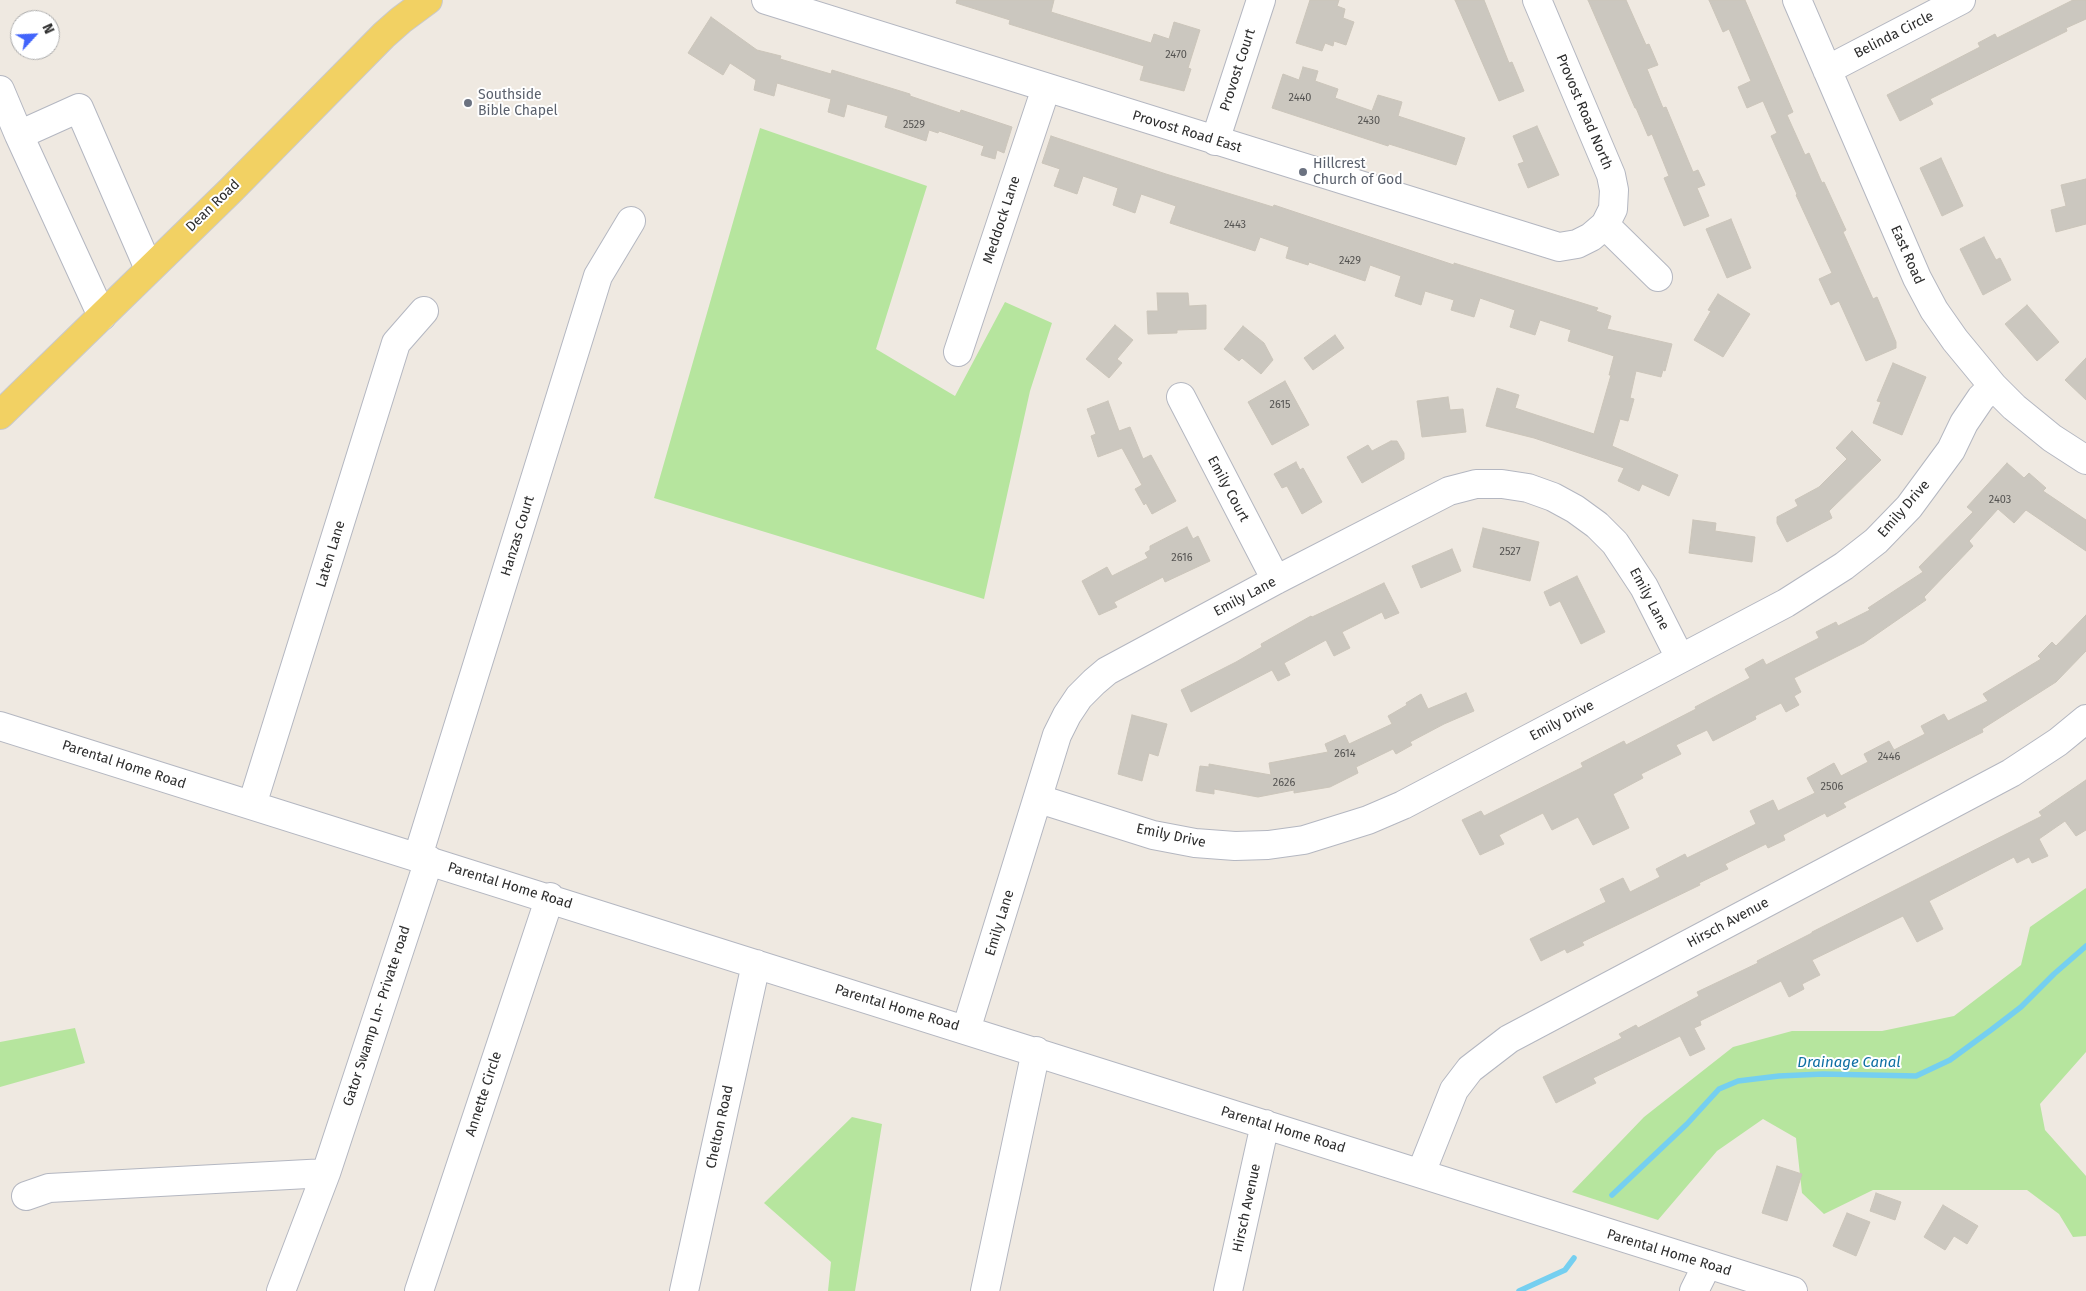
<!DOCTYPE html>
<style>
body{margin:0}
#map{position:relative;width:2086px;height:1291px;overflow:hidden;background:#efe9e1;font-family:"Fira Sans",sans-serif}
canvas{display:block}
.north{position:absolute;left:10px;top:10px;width:50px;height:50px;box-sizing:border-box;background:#fff;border:1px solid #ababab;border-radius:50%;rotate:65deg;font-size:14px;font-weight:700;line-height:20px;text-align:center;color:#2e2e2e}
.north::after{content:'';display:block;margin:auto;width:18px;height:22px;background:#4264fb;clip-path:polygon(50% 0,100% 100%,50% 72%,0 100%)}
</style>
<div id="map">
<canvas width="2086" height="1291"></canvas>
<div class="north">N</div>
</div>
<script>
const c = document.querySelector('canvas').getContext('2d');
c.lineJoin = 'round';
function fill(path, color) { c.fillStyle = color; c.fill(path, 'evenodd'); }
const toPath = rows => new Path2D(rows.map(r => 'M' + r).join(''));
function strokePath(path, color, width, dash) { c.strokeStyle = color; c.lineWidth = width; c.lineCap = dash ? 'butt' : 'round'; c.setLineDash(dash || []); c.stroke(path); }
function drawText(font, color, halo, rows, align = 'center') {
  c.font = font + ' "Fira Sans",sans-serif'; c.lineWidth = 4; c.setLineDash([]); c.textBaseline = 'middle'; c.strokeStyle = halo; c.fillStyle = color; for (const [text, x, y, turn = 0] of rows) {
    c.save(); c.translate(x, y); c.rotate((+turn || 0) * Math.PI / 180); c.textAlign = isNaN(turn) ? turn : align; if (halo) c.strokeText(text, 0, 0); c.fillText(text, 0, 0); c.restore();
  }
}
fill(toPath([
 [760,128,927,186,876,349,955,396,1005,302,1052,323,1030,391,984,599,654,498],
 [2086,888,2086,1052,2040,1104,2045,1130,2086,1176,2086,1236,2073,1237,2059,1214,2027,1190,1873,1190,1824,1214,1802,1193,1796,1138,1763,1119,1717,1151,1658,1220,1572,1192,1644,1117,1733,1047,1792,1031,1882,1031,1954,1016,2021,965,2030,927],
 [75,1028,85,1063,0,1087,0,1042],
 [852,1117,882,1124,855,1291,828,1291,831,1262,764,1203]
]), '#b6e59e');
strokePath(toPath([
 [1612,1195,1687,1124,1719,1089,1738,1081,1779,1076,1823,1074,1916,1076,1950,1060,1991,1030,2021,1007,2054,974,2086,946],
 [1519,1291,1565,1270,1574,1258]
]), '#75cff0', 5.5);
const building = toPath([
 [957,0,1054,0,1051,12,1151,43,1154,34,1169,39,1174,22,1200,30,1188,68,1191,69,1184,91,1140,80,1144,66,1009,24,1010,20,956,3,957,0],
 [1310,0,1339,0,1337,6,1345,9,1343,18,1354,22,1346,45,1334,41,1333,46,1325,43,1322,51,1296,43,1310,0],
 [1455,0,1484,0,1509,63,1512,62,1524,91,1499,101,1455,0],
 [1588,0,1626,0,1646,45,1649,44,1658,65,1647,69,1663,108,1666,107,1693,172,1698,170,1705,185,1697,188,1709,216,1684,226,1664,178,1669,176,1652,134,1648,136,1636,108,1635,108,1588,0],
 [1709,0,1745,0,1793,112,1787,115,1805,155,1809,153,1822,183,1824,182,1846,230,1843,232,1873,299,1877,297,1896,342,1896,348,1866,361,1839,301,1831,305,1819,279,1832,273,1796,195,1797,194,1771,136,1777,133,1763,101,1747,108,1738,87,1751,81,1729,29,1723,32,1709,0],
 [2073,0,2086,0,2086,19,2066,28,2067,31,1930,99,1933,104,1900,121,1887,95,1980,47,1978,43,1995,34,1997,38,2073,0],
 [711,17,757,50,781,56,780,59,831,74,832,70,910,94,910,96,960,113,961,110,1012,127,1004,153,997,150,995,159,981,155,984,146,939,131,938,133,929,130,926,141,885,127,888,116,847,104,844,117,828,112,831,99,777,83,774,96,754,90,756,80,730,63,723,75,688,53,711,17],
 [1303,67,1318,71,1315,81,1338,89,1335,98,1372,111,1378,95,1402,102,1398,116,1465,138,1456,165,1389,144,1388,146,1272,108,1283,74,1299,80,1303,67],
 [1537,126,1559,175,1528,188,1518,164,1524,162,1513,136,1537,126],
 [1051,136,1166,174,1273,207,1274,205,1454,265,1454,263,1598,308,1596,311,1611,316,1607,329,1672,344,1665,371,1663,370,1661,377,1636,371,1630,398,1634,399,1628,421,1620,419,1612,446,1678,475,1669,496,1642,484,1639,491,1618,481,1624,468,1534,438,1486,426,1497,388,1519,395,1515,408,1594,434,1611,375,1609,375,1614,356,1568,341,1571,330,1540,320,1535,335,1510,327,1515,310,1480,298,1474,317,1451,310,1454,300,1425,291,1421,305,1395,296,1401,276,1370,265,1365,281,1309,262,1308,265,1286,258,1289,247,1260,237,1255,251,1170,223,1176,206,1141,194,1135,213,1113,205,1118,188,1083,176,1077,194,1054,186,1060,169,1042,163,1051,136],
 [1941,158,1963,206,1942,216,1920,168,1941,158],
 [2086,179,2086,224,2056,232,2051,210,2066,206,2061,185,2086,179],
 [1731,219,1751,268,1727,278,1706,229,1731,219],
 [1984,237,1996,260,2000,258,2011,280,1983,295,1960,249,1984,237],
 [1157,293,1188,293,1189,306,1206,305,1206,329,1177,330,1177,333,1148,334,1147,311,1158,311,1157,293],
 [1718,294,1750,314,1723,357,1694,340,1711,311,1708,310,1718,294],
 [2027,305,2059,342,2037,361,2005,324,2027,305],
 [1115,325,1133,340,1117,359,1122,363,1109,378,1086,359,1115,325],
 [1243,326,1264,343,1273,360,1261,374,1242,358,1239,361,1224,349,1243,326],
 [1335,335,1344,348,1313,370,1304,358,1335,335],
 [2086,358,2086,400,2065,380,2086,358],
 [1893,363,1926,377,1902,435,1873,423,1881,402,1877,401,1893,363],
 [1285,381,1309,425,1272,445,1248,402,1285,381],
 [1448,397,1450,410,1463,409,1466,432,1422,437,1417,401,1448,397],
 [1108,401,1119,431,1130,427,1143,459,1151,455,1176,501,1152,514,1146,503,1144,505,1135,489,1142,485,1122,448,1098,457,1091,436,1096,434,1087,409,1108,401],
 [1852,431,1881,460,1829,511,1832,518,1787,542,1777,523,1777,517,1798,506,1795,500,1819,487,1847,459,1836,448,1852,431],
 [1391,441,1397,441,1404,453,1404,459,1362,483,1347,457,1368,445,1372,451,1391,441],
 [1296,462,1300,470,1303,468,1322,502,1302,514,1287,486,1282,488,1274,474,1296,462],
 [2007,463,2024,478,2029,473,2046,488,2043,491,2086,520,2086,551,2026,510,2014,523,1998,509,1969,541,1973,546,1924,597,1926,600,1864,643,1794,678,1801,692,1794,696,1799,705,1786,712,1781,703,1755,716,1756,719,1713,741,1707,730,1676,745,1681,754,1641,774,1643,778,1613,794,1629,828,1593,845,1578,817,1552,830,1543,813,1499,835,1504,844,1480,855,1462,820,1481,811,1484,816,1583,767,1581,763,1624,741,1626,745,1696,709,1695,707,1750,678,1745,669,1763,659,1766,665,1819,638,1816,632,1836,622,1838,626,1870,610,1868,608,1923,572,1919,567,1973,512,1967,507,2007,463],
 [1693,520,1716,523,1715,531,1755,537,1752,562,1689,553,1693,520],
 [1187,527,1193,539,1198,536,1210,561,1165,582,1163,577,1114,602,1117,607,1099,615,1082,581,1107,567,1112,576,1148,558,1145,553,1150,550,1150,546,1187,527],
 [1483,528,1539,542,1530,581,1473,567,1483,528],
 [1452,549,1461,571,1421,588,1412,566,1452,549],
 [1577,576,1605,632,1581,644,1560,601,1550,606,1544,592,1577,576],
 [1384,583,1399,613,1385,619,1382,612,1342,632,1350,648,1334,656,1326,640,1284,663,1290,675,1278,681,1272,670,1191,712,1181,690,1236,662,1262,647,1261,644,1311,616,1312,617,1384,583],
 [2086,615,2086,651,2056,682,1982,729,1983,732,1843,803,1846,807,1827,817,1825,813,1783,835,1785,840,1768,848,1766,844,1725,864,1728,869,1699,883,1700,885,1582,942,1584,945,1567,953,1565,949,1541,961,1530,939,1606,902,1600,889,1623,878,1630,892,1660,877,1656,869,1685,854,1687,858,1756,824,1750,811,1773,800,1778,811,1815,793,1807,778,1834,763,1841,776,1868,762,1864,754,1889,741,1894,750,1925,734,1921,726,1944,714,1948,721,1988,701,1983,694,2041,659,2038,656,2052,642,2056,646,2086,615],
 [1466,693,1474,711,1444,724,1410,742,1412,745,1396,754,1393,749,1356,767,1358,773,1330,787,1294,793,1294,790,1258,797,1214,789,1214,794,1196,791,1200,766,1209,767,1209,764,1271,775,1269,763,1328,752,1325,744,1345,735,1349,744,1392,724,1388,716,1407,705,1406,703,1421,694,1428,709,1466,693],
 [1132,715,1167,724,1158,756,1149,753,1142,781,1118,774,1132,715],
 [2086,780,2086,830,2076,836,2065,821,2039,839,2048,856,2032,863,2029,857,2017,863,2014,857,1929,901,1943,929,1917,942,1903,916,1812,960,1820,975,1802,984,1804,989,1789,997,1781,981,1700,1021,1701,1025,1694,1028,1705,1049,1690,1056,1680,1036,1593,1078,1596,1083,1556,1103,1543,1077,1622,1038,1619,1034,1636,1025,1638,1028,1699,996,1697,992,1758,963,1757,961,1812,933,1812,932,2042,816,2039,812,2086,780],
 [1777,1166,1802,1174,1787,1221,1762,1213,1777,1166],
 [1876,1193,1901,1202,1895,1220,1870,1211,1876,1193],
 [1943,1205,1978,1226,1967,1244,1954,1236,1945,1250,1924,1237,1943,1205],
 [1847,1213,1870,1222,1856,1256,1833,1246,1847,1213]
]);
fill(building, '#cbc7bf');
strokePath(building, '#cbc5ba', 1);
const minor = toPath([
 [766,0,1559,247,1577,244,1591,237,1605,225,1613,209,1614,190,1611,175,1537,0],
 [1797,0,1917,278,1934,310,1955,340,1993,386,2014,407,2052,438,2086,460],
 [1827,70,1961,0],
 [0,90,19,135,79,108,149,269],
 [19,135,102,316],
 [1215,141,1261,0],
 [1605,225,1658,277],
 [958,352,1046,88],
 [1181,397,1276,580],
 [0,726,1793,1291],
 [1039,799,1153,835,1195,843,1235,846,1268,845,1304,840,1368,820,1403,805,1786,603,1844,566,1876,541,1909,507,1951,450,1964,423,1981,398,1993,386],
 [252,805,396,343,424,311],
 [418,856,598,276,631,221],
 [966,1030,1057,735,1067,715,1079,697,1094,682,1107,671,1276,580,1449,491,1476,484,1502,484,1528,488,1553,497,1575,509,1597,525,1615,543,1644,587,1680,658],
 [1421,1173,1454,1090,1470,1069,1509,1039,2011,773,2058,742,2086,719],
 [26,1196,49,1188,326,1173],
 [281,1291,326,1173,429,860],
 [419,1291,550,897],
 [684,1291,756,964],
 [985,1291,1036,1051],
 [1228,1291,1265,1124],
 [1694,1291,1707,1265]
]);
const major = toPath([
 [0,415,231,190,384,35,401,20,428,0]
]);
strokePath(minor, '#b4b7c1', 30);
strokePath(major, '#c9c9c9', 30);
strokePath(minor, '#fff', 28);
strokePath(major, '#f2d163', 28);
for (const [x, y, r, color] of [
 [468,103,5,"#6b7280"],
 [1303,172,5,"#6b7280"]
]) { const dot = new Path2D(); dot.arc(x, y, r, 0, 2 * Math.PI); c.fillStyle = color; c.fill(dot); strokePath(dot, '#fff', 2); }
drawText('11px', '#555452', null, [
 ["2470",1176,55],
 ["2440",1300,98],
 ["2430",1369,121],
 ["2529",914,125],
 ["2443",1235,225],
 ["2429",1350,261],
 ["2615",1280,405],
 ["2403",2000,500],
 ["2527",1510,552],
 ["2616",1182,558],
 ["2614",1345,754],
 ["2446",1889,757],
 ["2626",1284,783],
 ["2506",1832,787]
]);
drawText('14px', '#2e2e2e', '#fff', [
 ["Belinda Circle",1894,35,-27],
 ["Provost Court",1238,70,-72],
 ["Provost Road North",1584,112,67],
 ["Provost Road East",1187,132,17],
 ["Dean Road",213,206,-44],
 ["Meddock Lane",1002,220,-72],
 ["East Road",1907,255,66],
 ["Emily Court",1228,489,62],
 ["Emily Drive",1904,509,-49],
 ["Hanzas Court",518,536,-73],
 ["Laten Lane",331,554,-73],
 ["Emily Lane",1245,597,-28],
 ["Emily Lane",1649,599,62],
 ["Emily Drive",1562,721,-28],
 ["Parental Home Road",124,765,18],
 ["Emily Drive",1171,836,12],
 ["Parental Home Road",510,886,17],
 ["Emily Lane",1000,923,-73],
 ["Hirsch Avenue",1728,923,-28],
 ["Parental Home Road",897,1008,17],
 ["Gator Swamp Ln- Private road",377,1016,-72],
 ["Annette Circle",484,1094,-72],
 ["Chelton Road",720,1127,-78],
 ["Parental Home Road",1283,1130,17],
 ["Hirsch Avenue",1247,1208,-78],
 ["Parental Home Road",1669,1253,17]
]);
drawText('14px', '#5b616d', '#fff', [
 ["Southside",478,95],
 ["Bible Chapel",478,111],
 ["Hillcrest",1313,164],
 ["Church of God",1313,180]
], 'left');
drawText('italic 15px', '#0d6fa3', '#fff', [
 ["Drainage Canal",1849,1063]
]);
</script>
